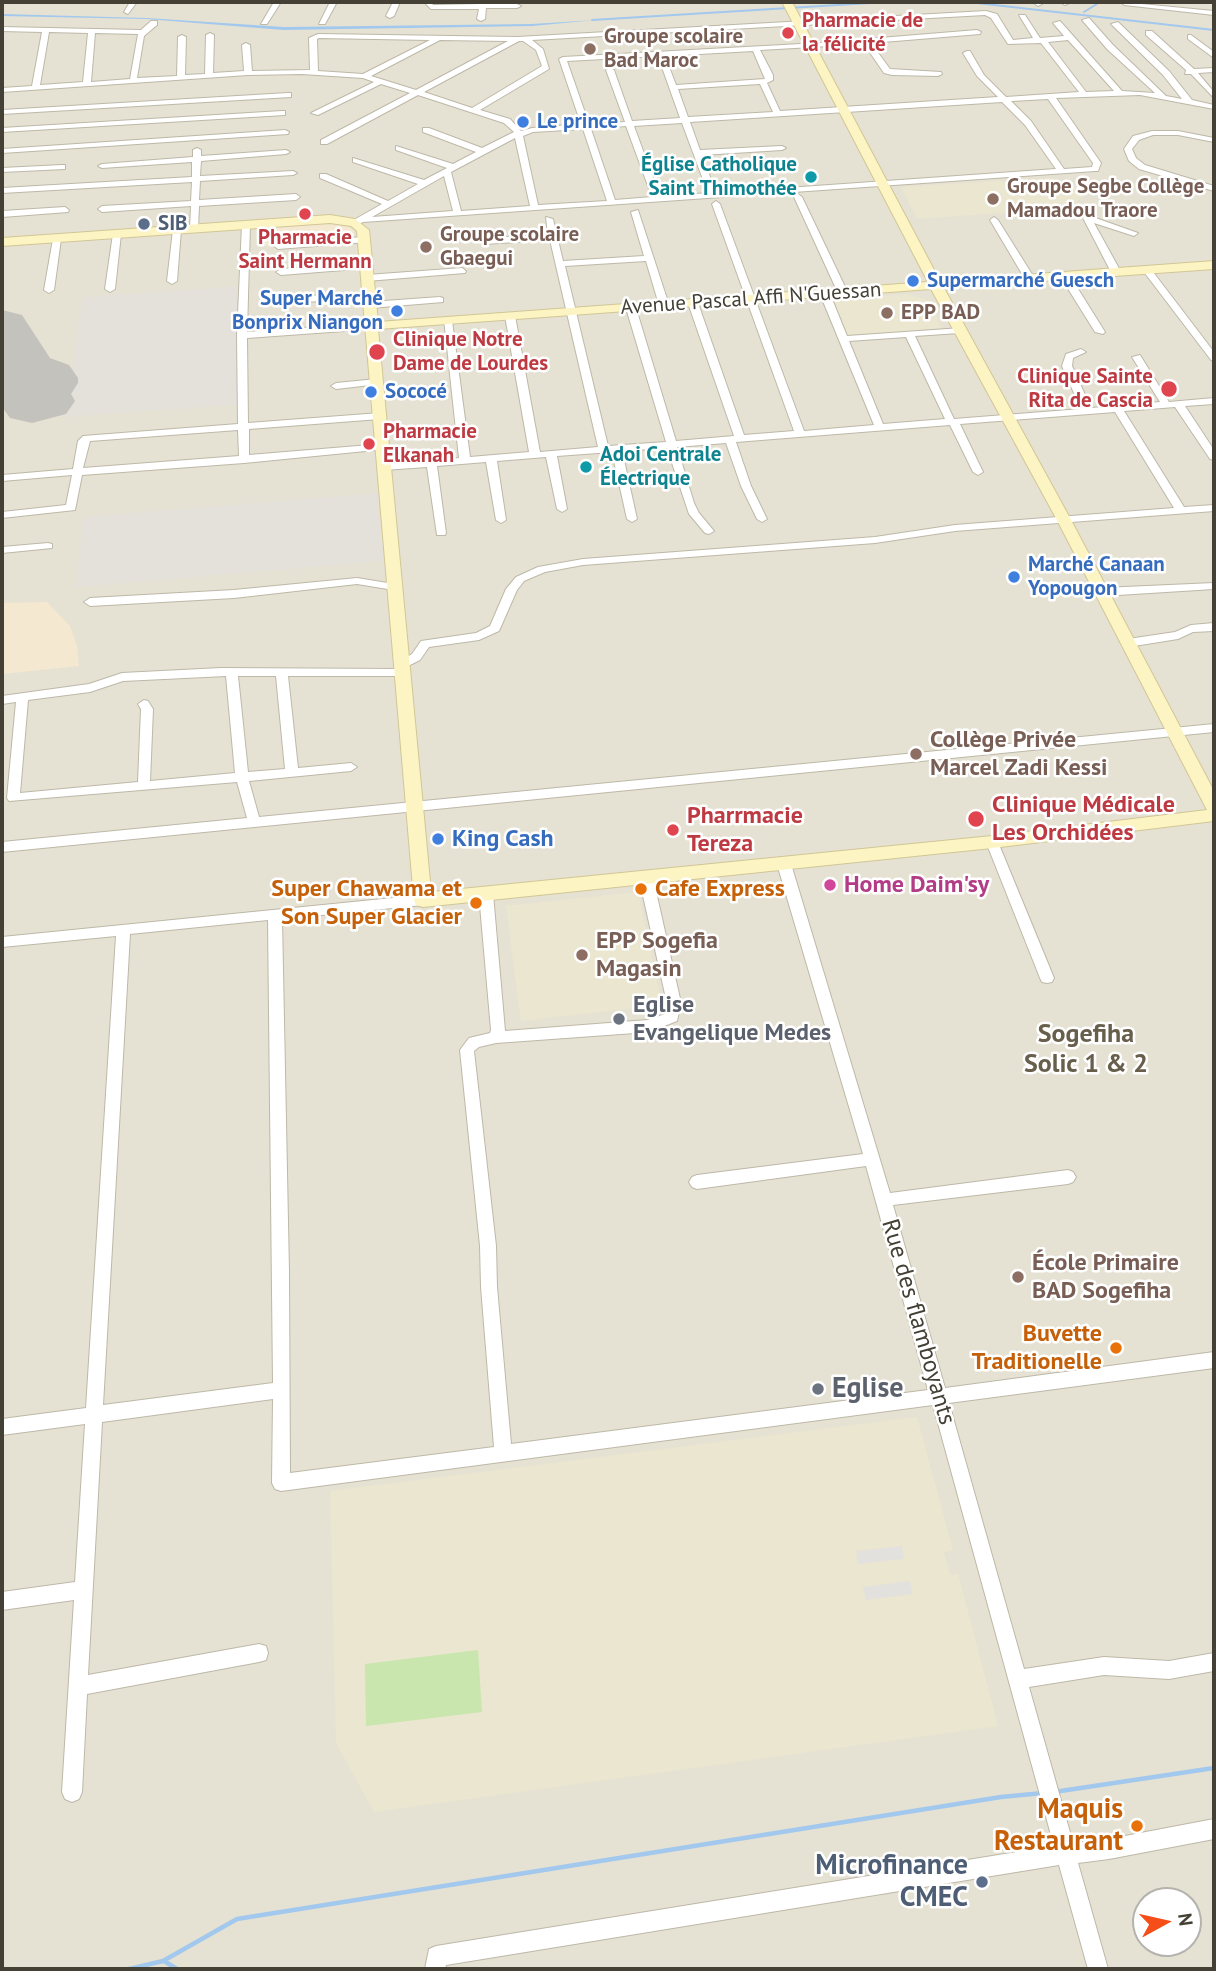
<!DOCTYPE html>
<meta charset="utf-8">
<style>
body{margin:0}
#map{position:relative;width:1216px;height:1971px;overflow:hidden;background:#f2efe5;font-family:"PT Sans",sans-serif}
canvas{display:block}
.frame{position:absolute;inset:0;border:4px solid #444035;pointer-events:none}
.north{position:absolute;left:1132px;top:1887px;width:70px;height:70px;box-sizing:border-box;background:#fff;border:2px solid #b4b3ae;border-radius:50%;rotate:82deg;font-size:19px;font-weight:700;line-height:28px;text-align:center;color:#444035}
.north::after{content:'';display:block;margin:auto;width:24px;height:32px;background:#f54e19;clip-path:polygon(50% 0,100% 100%,50% 72%,0 100%)}
</style>
<div id="map">
<canvas width="1216" height="1971"></canvas>
<div class="frame"></div>
<div class="north">N</div>
</div>
<script>
const c = document.querySelector('canvas').getContext('2d');
c.lineJoin = 'round';
function fill(path, color) { c.fillStyle = color; c.fill(path, 'evenodd'); }
const toPath = rows => new Path2D(rows.map(r => 'M' + r).join(''));
function strokePath(path, color, width, dash) { c.strokeStyle = color; c.lineWidth = width; c.lineCap = dash ? 'butt' : 'round'; c.setLineDash(dash || []); c.stroke(path); }
function drawText(font, color, halo, rows, align = 'center') {
  c.font = font + ' "PT Sans",sans-serif'; c.lineWidth = 5; c.setLineDash([]); c.textBaseline = 'middle'; c.strokeStyle = halo; c.fillStyle = color; for (const [text, x, y, turn = 0] of rows) {
    c.save(); c.translate(x, y); c.rotate((+turn || 0) * Math.PI / 180); c.textAlign = isNaN(turn) ? turn : align; if (halo) c.strokeText(text, 0, 0); c.fillText(text, 0, 0); c.restore();
  }
}
fill(toPath([
 [2,2,1214,2,1214,1969,2,1969],
 [1146,1901,1188,1901,1188,1943,1146,1943]
]), '#e6e2d3');
fill(toPath([
 [329,223,348,225,354,231,355,239,265,246,264,228],
 [47,602,70,626,77,646,79,666,2,674,2,603]
]), '#f4e8d0');
fill(toPath([
 [245,286,247,404,66,417,82,297],
 [377,493,383,561,76,587,83,517]
]), '#e4e0da');
fill(toPath([
 [1048,178,1091,190,1069,208,917,219,901,187],
 [908,294,930,301,942,329,847,336,831,299],
 [638,892,662,1005,521,1021,506,906],
 [917,1417,953,1550,944,1552,950,1575,958,1574,998,1726,374,1812,336,1743,330,1491]
]), '#ebe6cf');
fill(toPath([
 [478,1650,482,1712,366,1726,365,1664]
]), '#c8e6ae');
fill(toPath([
 [902,1546,904,1559,858,1564,856,1551],
 [910,1581,913,1594,866,1600,863,1587]
]), '#e3e1dd');
fill(toPath([
 [2,14,147,18,284,27,532,24,596,20,532,26,283,30,146,19,2,16]
]), '#a2c8ee');
strokePath(toPath([
 [968,2,1214,30],
 [1084,12,1100,2],
 [592,20,887,2]
]), '#a2c8ee', 2);
strokePath(toPath([
 [1054,1792,1214,1768],
 [164,1961,177,1969],
 [129,1969,163,1961,237,1919,1001,1797,1043,1793]
]), '#a2c8ee', 4.5);
fill(toPath([
 [2,310,22,315,50,358,69,365,78,378,78,383,71,394,75,401,66,414,32,423,10,418,2,407,2,310]
]), '#c4c2bd');
const street = toPath([
 [130,2,137,2,128,14,124,12,130,2],
 [274,2,281,2,267,24,261,24,274,2],
 [330,2,337,2,325,24,319,24,330,2],
 [393,2,400,2,394,16,390,18,386,16,393,2],
 [424,2,431,2,433,5,480,4,481,2,487,2,487,4,517,4,521,6,517,8,486,8,485,19,481,21,477,19,479,9,431,9,424,2],
 [1032,2,1040,2,1042,4,1038,6,1032,2],
 [1060,2,1068,2,1069,3,1065,5,1060,2],
 [1121,2,1214,11,1214,15,1124,5,1121,2],
 [986,11,997,14,1013,40,1033,38,1019,15,1025,15,1040,38,1064,36,1053,23,1060,21,1122,91,1155,93,1107,49,1082,20,1089,18,1113,45,1166,96,1182,99,1163,75,1111,24,1118,22,1169,71,1192,100,1214,105,1214,109,1140,95,1056,98,1101,163,1098,171,1095,171,363,222,355,226,351,223,352,221,382,204,320,178,320,174,326,174,388,201,418,184,353,162,353,158,424,180,447,168,396,150,396,146,453,164,476,152,423,132,423,128,429,128,482,148,514,132,504,123,418,95,327,144,321,144,321,140,410,93,381,84,318,115,311,113,374,82,363,78,302,74,248,75,2,92,2,88,32,86,42,32,2,31,2,27,141,30,151,21,157,21,157,25,144,36,137,78,177,76,178,37,182,35,186,37,185,75,205,74,206,35,210,33,214,35,213,73,244,71,242,45,246,43,250,45,252,71,310,70,309,38,318,34,517,37,986,11],
 [985,15,991,18,1008,44,1041,43,1079,92,1006,97,984,75,970,51,967,51,963,53,977,76,998,97,780,111,767,83,773,80,773,75,760,50,864,44,884,73,892,75,938,76,942,74,941,72,890,69,871,43,980,34,981,32,977,30,819,43,563,57,559,59,581,124,532,128,521,131,510,119,480,110,549,69,543,49,532,40,985,15],
 [49,32,88,33,83,82,40,85,49,32],
 [95,33,138,34,130,79,91,82,95,33],
 [319,38,430,40,363,74,318,71,317,39,319,38],
 [440,40,508,41,416,90,371,76,440,40],
 [1068,40,1114,91,1086,92,1048,42,1068,40],
 [519,41,523,41,536,50,542,66,472,108,424,92,519,41],
 [753,51,765,79,676,85,665,56,753,51],
 [658,56,680,118,632,121,614,70,610,68,606,70,625,122,589,124,567,61,658,56],
 [760,84,773,112,688,117,678,89,760,84],
 [1048,99,1093,163,1092,167,1064,169,1031,121,1011,101,1048,99],
 [1002,102,1025,125,1056,169,716,193,702,155,782,150,786,148,782,146,700,150,690,122,1002,102],
 [682,123,708,193,660,197,634,126,682,123],
 [626,126,652,197,615,200,591,129,626,126],
 [583,129,607,201,538,205,523,136,533,132,583,129],
 [515,138,530,206,461,211,451,172,515,138],
 [444,176,453,211,372,217,444,176],
 [1146,31,1152,31,1194,69,1214,68,1214,72,1198,73,1214,92,1214,98,1191,74,1185,74,1186,70,1146,35,1146,31],
 [1191,35,1214,52,1214,58,1188,39,1188,35,1191,35],
 [288,93,291,93,291,97,2,114,2,110,288,93],
 [282,111,285,111,285,115,2,132,2,128,282,111],
 [285,130,289,132,288,134,2,153,2,149,285,130],
 [1152,131,1178,131,1214,138,1214,142,1178,135,1153,135,1139,140,1132,149,1136,158,1145,165,1214,186,1214,191,1139,169,1129,161,1124,149,1133,136,1152,131],
 [197,148,201,150,201,156,286,150,290,152,286,154,201,161,200,176,293,171,297,173,293,175,200,181,199,200,296,194,300,197,296,200,199,206,198,229,194,232,190,229,191,206,102,212,98,209,102,206,191,201,192,182,2,193,2,188,192,177,192,162,102,168,98,166,102,164,193,157,193,150,197,148],
 [62,165,65,165,65,169,2,172,2,168,62,165],
 [798,194,802,197,848,293,846,295,838,293,794,197,798,194],
 [716,201,720,204,804,431,874,425,820,294,825,291,830,294,847,336,962,328,962,332,959,333,915,336,954,419,1081,409,1062,366,1066,354,1081,349,1086,352,1073,358,1072,366,1091,408,1160,402,1132,357,1140,355,1169,402,1214,398,1214,404,1185,406,1214,450,1214,460,1210,459,1175,407,1124,411,1184,507,1214,505,1214,511,955,531,875,543,583,565,545,572,524,581,517,590,499,631,479,640,429,647,420,660,402,669,407,673,405,676,288,676,298,768,351,763,357,767,351,771,249,781,259,817,1214,724,1214,732,2,852,2,842,247,818,237,782,9,801,7,798,16,702,2,704,2,696,89,684,122,673,221,668,398,669,395,666,397,663,412,654,421,641,476,633,490,626,506,589,516,577,538,567,583,559,875,537,955,525,1174,508,1115,412,960,424,983,472,978,475,973,472,950,425,736,442,751,486,767,519,762,522,757,519,741,486,726,443,677,447,694,503,699,513,714,531,709,534,705,533,689,514,667,448,622,451,637,519,632,522,627,519,612,452,557,456,567,509,562,512,557,509,546,457,497,461,506,520,501,523,496,520,486,462,437,466,446,533,445,535,437,535,427,467,384,470,379,467,384,464,459,458,444,319,452,321,470,457,529,452,505,316,510,313,515,316,540,452,598,447,550,240,484,244,480,241,484,238,548,235,546,217,553,219,563,261,644,256,631,212,638,210,669,305,664,308,659,305,646,261,565,266,608,446,666,442,626,308,631,305,636,308,676,441,734,436,688,303,693,300,698,303,744,435,794,431,712,204,716,201],
 [906,337,945,419,883,424,849,341,906,337],
 [226,676,235,773,150,781,153,709,148,701,144,700,138,704,141,709,138,782,20,793,28,700,90,692,123,681,226,676],
 [238,676,276,676,285,769,248,772,238,676],
 [65,207,69,210,68,212,2,217,2,211,65,207],
 [1087,215,1138,233,1134,236,1094,223,1121,272,1119,274,1111,272,1083,218,1087,215],
 [994,217,998,220,1035,279,1033,281,1025,279,990,220,994,217],
 [246,222,250,225,247,332,372,323,377,326,372,329,247,338,248,423,380,413,385,416,380,419,249,429,249,455,382,444,386,445,386,449,244,463,82,475,75,510,2,518,2,512,66,505,72,475,2,481,2,475,73,469,78,441,83,436,238,424,237,335,242,225,246,222],
 [238,430,239,456,83,468,90,441,238,430],
 [177,227,181,230,177,281,172,284,167,281,173,230,177,227],
 [117,231,121,234,115,289,110,292,105,289,113,234,117,231],
 [57,236,61,239,54,290,49,293,44,290,53,239,57,236],
 [364,237,368,240,367,242,278,249,274,246,278,243,364,237],
 [366,263,369,264,369,268,281,275,276,272,281,269,366,263],
 [462,268,466,271,465,273,367,281,362,278,367,275,462,268],
 [1144,268,1150,268,1214,352,1214,361,1211,360,1144,272,1144,268],
 [1065,273,1070,276,1105,332,1103,334,1095,332,1060,276,1065,273],
 [369,292,372,293,372,297,280,304,275,301,280,298,369,292],
 [440,297,443,298,443,302,370,308,365,305,370,302,440,297],
 [377,379,382,382,380,384,336,389,331,386,336,383,377,379],
 [48,543,52,544,52,548,2,553,2,547,48,543],
 [357,578,394,584,400,587,394,590,357,584,234,598,90,606,84,602,90,598,234,590,357,578],
 [1214,583,1214,589,1102,596,1096,592,1102,588,1214,583],
 [1214,623,1214,631,1193,632,1178,639,1128,647,1122,643,1128,639,1175,632,1191,625,1214,623],
 [992,837,998,842,1054,978,1052,982,1047,983,1042,982,1040,978,986,842,992,837],
 [784,859,791,864,890,1193,1068,1170,1073,1172,1076,1177,1073,1182,1068,1184,893,1205,945,1388,1214,1352,1214,1368,949,1403,1024,1669,1104,1657,1169,1661,1214,1653,1214,1671,1169,1679,1104,1675,1029,1687,1073,1843,1109,1839,1214,1819,1214,1839,1109,1859,1078,1863,1108,1969,1088,1969,1059,1865,446,1965,445,1969,425,1969,429,1949,436,1946,1054,1846,933,1405,281,1491,275,1489,272,1483,273,1399,102,1422,88,1675,259,1644,266,1646,268,1653,266,1660,259,1662,87,1694,82,1792,79,1799,72,1802,65,1799,62,1792,74,1600,2,1610,2,1592,75,1582,85,1424,2,1435,2,1419,86,1408,116,936,2,947,2,937,423,895,430,900,423,905,282,919,289,1272,290,1473,494,1447,481,1287,480,1246,460,1050,469,1038,490,1033,491,1030,479,894,486,889,493,894,505,1031,648,1020,665,1014,667,1003,639,878,646,873,653,878,681,1003,677,1021,649,1032,496,1043,479,1047,474,1051,496,1246,497,1287,511,1444,928,1390,866,1166,697,1189,692,1187,689,1182,692,1177,697,1175,863,1154,777,864,784,859],
 [268,920,273,1383,103,1405,130,934,268,920]
]);
const secondary = toPath([
 [782,2,792,2,940,281,1214,261,1214,269,944,288,1071,520,1214,791,1214,821,992,848,423,907,416,905,414,900,357,231,351,226,330,223,2,246,2,238,330,215,355,219,369,230,378,322,928,282,782,2],
 [931,289,1057,520,1207,810,992,836,431,892,378,329,931,289]
]);
strokePath(street, '#bdb8a8', 2);
strokePath(secondary, '#d1c696', 2);
fill(street, '#fff');
fill(secondary, '#fdf4c4');
for (const [x, y, r, color] of [
 [788,33,7,"#e0444e"],
 [590,49,7,"#8d6e63"],
 [523,122,7,"#3f7fe0"],
 [811,177,7,"#0f9aa8"],
 [993,199,7,"#8d6e63"],
 [305,214,7,"#e0444e"],
 [144,224,7,"#5c6f8a"],
 [426,247,7,"#8d6e63"],
 [913,281,7,"#3f7fe0"],
 [397,311,7,"#3f7fe0"],
 [887,313,7,"#8d6e63"],
 [377,352,9,"#e0444e"],
 [1169,389,9,"#e0444e"],
 [371,392,7,"#3f7fe0"],
 [369,444,7,"#e0444e"],
 [586,467,7,"#0f9aa8"],
 [1014,577,7,"#3f7fe0"],
 [916,754,7,"#8d6e63"],
 [976,819,9,"#e0444e"],
 [673,830,7,"#e0444e"],
 [438,839,7,"#3f7fe0"],
 [830,885,7,"#d1479c"],
 [641,889,7,"#e8710a"],
 [476,903,7,"#e8710a"],
 [582,955,7,"#8d6e63"],
 [619,1019,7,"#6b7280"],
 [1018,1277,7,"#8d6e63"],
 [1116,1348,7,"#e8710a"],
 [818,1389,7,"#6b7280"],
 [1137,1826,7,"#e8710a"],
 [982,1882,7,"#5c6f8a"]
]) { const dot = new Path2D(); dot.arc(x, y, r, 0, 2 * Math.PI); c.fillStyle = color; c.fill(dot); strokePath(dot, '#fff', 2.5); }
drawText('bold 21px', '#be3a42', '#fff', [
 ["Pharmacie de",802,21],
 ["la félicité",802,45],
 ["Pharmacie",305,238,"center"],
 ["Saint Hermann",305,262,"center"],
 ["Clinique Notre",393,340],
 ["Dame de Lourdes",393,364],
 ["Clinique Sainte",1153,377,"right"],
 ["Rita de Cascia",1153,401,"right"],
 ["Pharmacie",383,432],
 ["Elkanah",383,456]
], 'left');
drawText('bold 21px', '#785e54', '#fff', [
 ["Groupe scolaire",604,37],
 ["Bad Maroc",604,61],
 ["Groupe Segbe Collège",1007,187],
 ["Mamadou Traore",1007,211],
 ["Groupe scolaire",440,235],
 ["Gbaegui",440,259],
 ["EPP BAD",901,313]
], 'left');
drawText('bold 21px', '#366cbe', '#fff', [
 ["Le prince",537,122],
 ["Supermarché Guesch",927,281],
 ["Super Marché",383,299,"right"],
 ["Bonprix Niangon",383,323,"right"],
 ["Sococé",385,392],
 ["Marché Canaan",1028,565],
 ["Yopougon",1028,589]
], 'left');
drawText('bold 21px', '#0d838f', '#fff', [
 ["Église Catholique",797,165],
 ["Saint Thimothée",797,189],
 ["Adoi Centrale",600,455,"left"],
 ["Électrique",600,479,"left"]
], 'right');
drawText('bold 21px', '#4e5e75', '#fff', [
 ["SIB",158,224]
], 'left');
drawText('21px', '#444035', '#fff', [
 ["Avenue Pascal Affi N'Guessan",751,299,-4]
]);
drawText('bold 24px', '#785e54', '#fff', [
 ["Collège Privée",930,740],
 ["Marcel Zadi Kessi",930,768],
 ["EPP Sogefia",596,941],
 ["Magasin",596,969],
 ["École Primaire",1032,1263],
 ["BAD Sogefiha",1032,1291]
], 'left');
drawText('bold 24px', '#be3a42', '#fff', [
 ["Clinique Médicale",992,805],
 ["Les Orchidées",992,833],
 ["Pharrmacie",687,816],
 ["Tereza",687,844]
], 'left');
drawText('bold 24px', '#366cbe', '#fff', [
 ["King Cash",452,839]
], 'left');
drawText('bold 24px', '#b23c85', '#fff', [
 ["Home Daim'sy",844,885]
], 'left');
drawText('bold 24px', '#c56008', '#fff', [
 ["Super Chawama et",462,889],
 ["Son Super Glacier",462,917],
 ["Cafe Express",655,889,"left"],
 ["Buvette",1102,1334],
 ["Traditionelle",1102,1362]
], 'right');
drawText('bold 24px', '#5b616d', '#fff', [
 ["Eglise",633,1005],
 ["Evangelique Medes",633,1033]
], 'left');
drawText('24px', '#444035', '#fff', [
 ["Rue des flamboyants",918,1322,74]
]);
drawText('bold 26px', '#675e4c', '#fff', [
 ["Sogefiha",1086,1035],
 ["Solic 1 & 2",1086,1065]
]);
drawText('bold 28px', '#5b616d', '#fff', [
 ["Eglise",832,1389]
], 'left');
drawText('bold 28px', '#c56008', '#fff', [
 ["Maquis",1123,1810],
 ["Restaurant",1123,1842]
], 'right');
drawText('bold 28px', '#4e5e75', '#fff', [
 ["Microfinance",968,1866],
 ["CMEC",968,1898]
], 'right');
</script>
